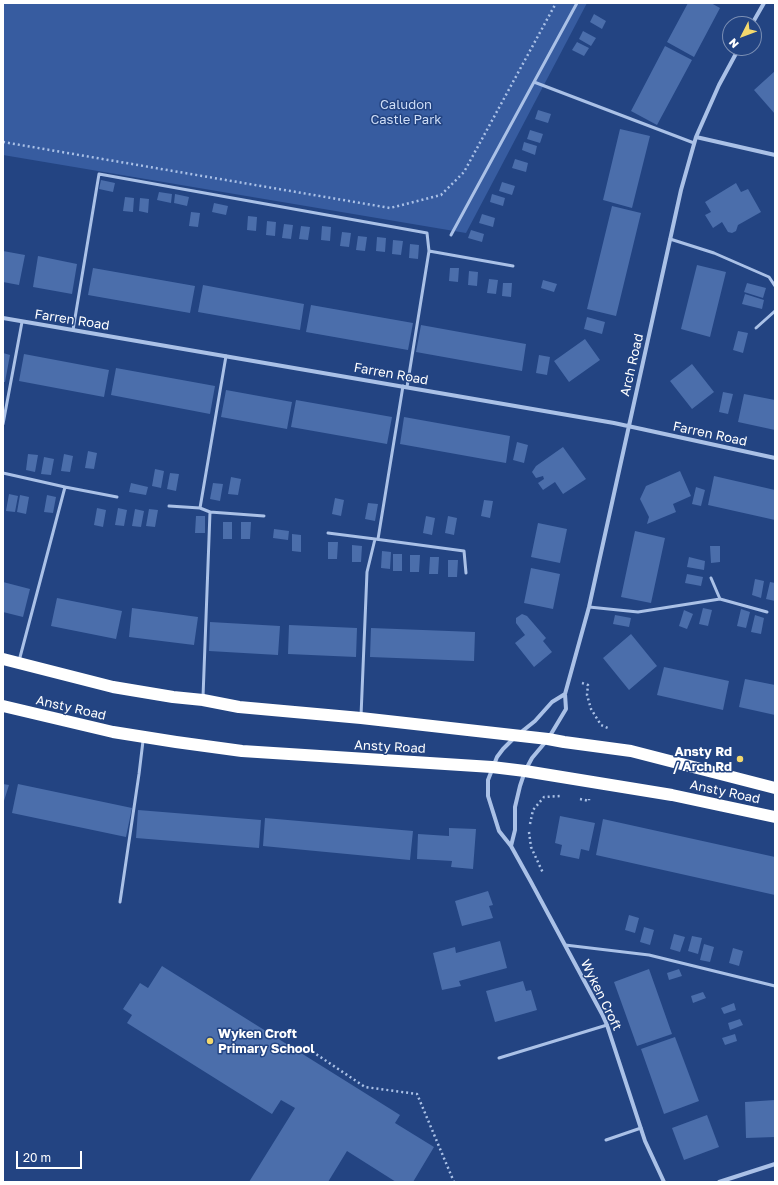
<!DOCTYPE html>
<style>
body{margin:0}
#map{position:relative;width:778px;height:1185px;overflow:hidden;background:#234482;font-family:"Golos Text",sans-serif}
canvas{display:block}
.frame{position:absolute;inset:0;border:4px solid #fff;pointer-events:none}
.north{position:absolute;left:722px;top:16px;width:40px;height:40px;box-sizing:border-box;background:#234482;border:1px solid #7b8fb4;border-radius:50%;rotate:228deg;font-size:11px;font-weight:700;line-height:16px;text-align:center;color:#fff}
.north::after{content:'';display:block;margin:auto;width:14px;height:18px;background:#f3d86d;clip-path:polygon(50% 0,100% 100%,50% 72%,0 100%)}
.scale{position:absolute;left:16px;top:1151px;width:66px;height:18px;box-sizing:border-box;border:2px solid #fff;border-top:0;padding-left:5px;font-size:12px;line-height:14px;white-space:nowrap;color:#fff;-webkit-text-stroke:3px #234482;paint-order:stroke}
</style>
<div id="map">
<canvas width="778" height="1185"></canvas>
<div class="frame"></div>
<div class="north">N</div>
<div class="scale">20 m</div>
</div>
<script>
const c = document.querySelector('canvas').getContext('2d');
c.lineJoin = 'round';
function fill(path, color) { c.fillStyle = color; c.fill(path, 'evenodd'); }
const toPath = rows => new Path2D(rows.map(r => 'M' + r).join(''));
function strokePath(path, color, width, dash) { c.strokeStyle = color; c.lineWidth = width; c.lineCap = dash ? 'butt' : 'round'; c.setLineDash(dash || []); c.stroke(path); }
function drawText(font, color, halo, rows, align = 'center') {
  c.font = font + ' "Golos Text",sans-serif'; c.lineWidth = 3; c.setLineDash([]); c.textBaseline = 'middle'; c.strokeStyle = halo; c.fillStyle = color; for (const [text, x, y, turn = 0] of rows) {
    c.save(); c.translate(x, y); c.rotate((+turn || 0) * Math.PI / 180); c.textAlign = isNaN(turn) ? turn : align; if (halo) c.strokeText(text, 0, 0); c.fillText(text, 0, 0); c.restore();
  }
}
fill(toPath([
 [3,3,587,3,466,233,3,155]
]), '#375ca0');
fill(toPath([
 [688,3,711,3,720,8,694,57,667,42],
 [594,14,606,21,602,29,590,22],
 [583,31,596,38,591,46,579,39],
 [577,42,589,48,584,56,572,50],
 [665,46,692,60,657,125,631,111],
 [775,71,775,114,754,90],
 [538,110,551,114,548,123,535,119],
 [620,129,650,136,632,208,603,200],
 [530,130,543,134,540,143,527,139],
 [524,142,537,146,535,155,522,150],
 [515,159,528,163,526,172,512,168],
 [101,180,115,183,113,192,99,189],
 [502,182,515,186,512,195,499,191],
 [736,183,741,192,748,189,761,212,738,225,736,231,732,233,728,232,722,222,713,228,705,215,711,212,705,202],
 [159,192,172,194,171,203,157,200],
 [175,194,189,197,187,206,174,203],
 [492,194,505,198,503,206,490,202],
 [125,197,134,198,133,212,123,211],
 [140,198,149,199,148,213,139,211],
 [214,203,228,206,226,215,212,212],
 [612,206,641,213,616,316,587,309],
 [191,212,200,213,198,227,189,226],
 [482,214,495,218,493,227,479,223],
 [248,216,257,217,256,231,247,230],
 [267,221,276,222,275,236,266,235],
 [284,224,293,225,291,239,282,238],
 [301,226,310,227,308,240,299,239],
 [322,226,331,227,330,241,321,240],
 [471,230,484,234,482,242,468,238],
 [342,232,351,233,349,247,340,246],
 [358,236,367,237,365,251,356,250],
 [377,237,386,238,385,252,376,251],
 [393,240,403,241,401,255,392,254],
 [410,244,419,245,418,259,409,258],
 [3,251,25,255,19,285,3,282],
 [38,256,77,264,72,294,33,287],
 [697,265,726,272,710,337,681,329],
 [93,268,195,286,190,313,88,295],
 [450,268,459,268,458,282,449,281],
 [469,271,478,272,477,286,468,285],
 [489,279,498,280,496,294,487,293],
 [543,280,557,284,554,292,541,288],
 [503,283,512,283,511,297,502,296],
 [747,283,766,288,763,298,744,292],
 [203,285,304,304,300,330,198,312],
 [745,294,764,300,762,309,742,304],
 [311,305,413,323,408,350,306,332],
 [587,317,605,322,602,334,584,329],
 [421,325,526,344,522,371,416,352],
 [738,331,748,333,743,353,733,350],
 [585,339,600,360,569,382,554,361],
 [3,353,10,355,5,382,3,382],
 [24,354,109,370,104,397,19,381],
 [539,355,550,357,547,375,536,373],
 [692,364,714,392,692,409,670,381],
 [116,368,215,386,210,414,111,395],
 [226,390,292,402,287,429,221,417],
 [723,392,733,394,728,414,719,412],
 [744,394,775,400,775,430,738,422],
 [296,400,392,417,387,444,291,427],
 [404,417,510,436,506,463,400,444],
 [517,442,528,445,524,463,513,460],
 [563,447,586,479,563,494,555,482,543,490,538,483,544,479,543,476,536,478,532,472,536,466],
 [88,451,97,453,94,469,85,468],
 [28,454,38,455,35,472,26,470],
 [64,454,73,456,70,472,61,471],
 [44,457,54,459,51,475,41,474],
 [155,469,164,471,161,488,152,486],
 [680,471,691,496,673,504,676,512,647,524,649,517,640,499,646,486],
 [170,473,179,474,176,491,167,489],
 [714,476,775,490,775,520,708,505],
 [231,477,241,479,238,495,228,494],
 [131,483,148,487,146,495,129,492],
 [213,483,223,484,220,501,210,499],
 [696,487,705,490,701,506,692,504],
 [9,494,18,496,15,512,6,511],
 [20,495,29,497,26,514,17,512],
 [47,495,56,497,53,513,44,512],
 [335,498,344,500,341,516,332,514],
 [484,500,493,501,490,518,481,516],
 [368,503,378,504,375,521,365,519],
 [97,508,106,510,103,527,94,525],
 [118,508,127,510,124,526,115,525],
 [135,509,144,511,141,527,132,526],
 [149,509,158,510,155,527,146,526],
 [196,516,205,516,205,533,195,533],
 [426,516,435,518,432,535,423,533],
 [448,516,457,518,454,535,445,533],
 [223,522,232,522,232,539,223,539],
 [241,522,251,522,250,539,241,539],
 [538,523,567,529,560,563,531,557],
 [274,529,289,531,288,540,273,538],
 [635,531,665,538,651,603,621,597],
 [292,534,301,535,301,552,292,551],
 [328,542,338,542,337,559,328,559],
 [352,545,362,546,361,562,352,562],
 [710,546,720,546,720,562,711,563],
 [382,551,391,552,390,569,381,568],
 [393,554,402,554,402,571,393,571],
 [410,555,420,555,419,572,410,572],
 [430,557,439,557,438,574,429,574],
 [689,557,705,561,704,570,687,567],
 [448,560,458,560,457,577,448,577],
 [531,568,560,574,553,609,524,603],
 [687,574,703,577,701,586,685,583],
 [755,579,764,581,761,598,752,595],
 [3,582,30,589,23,617,3,612],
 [770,582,775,583,775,601,766,599],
 [57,598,122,611,116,639,51,626],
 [132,608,198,617,194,645,129,637],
 [703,608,712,610,708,626,699,624],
 [741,609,750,612,746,628,737,626],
 [684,610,693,614,687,629,679,626],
 [522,614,527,616,546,638,543,641,552,652,534,667,515,643,525,635,516,623,516,618],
 [615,615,631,618,629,627,613,624],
 [755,615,764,618,761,634,751,632],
 [210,622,280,626,278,655,209,651],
 [289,625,357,628,356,657,288,654],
 [371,628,475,632,474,661,370,657],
 [631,634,657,666,629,690,603,658],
 [664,667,729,681,723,710,657,695],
 [745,679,775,685,775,715,739,707],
 [3,784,9,785,3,804],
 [18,784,132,808,126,837,12,813],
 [138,810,261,820,259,848,136,838],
 [560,816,595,823,589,851,581,849,579,859,560,855,562,845,555,843],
 [265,818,413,831,410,860,263,846],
 [603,819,775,857,775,895,596,855],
 [449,828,476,829,473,869,451,867,452,861,417,859,418,834,449,836],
 [488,891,493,905,489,906,493,918,462,926,455,901],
 [629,915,639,918,635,933,625,930],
 [644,927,654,930,650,945,640,942],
 [674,934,685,937,680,952,670,949],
 [692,936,702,938,698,954,688,951],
 [500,941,507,968,459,981,461,986,442,990,433,953,455,947,456,953],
 [704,944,714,947,710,962,700,960],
 [733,948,743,951,739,966,729,963],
 [162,966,400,1115,395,1123,434,1147,413,1182,396,1182,347,1151,328,1182,249,1182,295,1108,281,1100,272,1114,127,1023,132,1015,123,1009,140,983,148,988],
 [649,969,672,1034,637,1046,614,982],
 [679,969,682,976,669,980,667,973],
 [523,981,526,991,531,990,537,1010,495,1022,486,991],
 [703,992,706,998,693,1003,691,996],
 [734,1003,736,1010,724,1014,721,1008],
 [740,1019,743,1025,730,1030,728,1023],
 [735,1034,737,1041,725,1045,722,1038],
 [675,1037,699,1101,664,1114,641,1049],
 [775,1100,775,1137,746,1138,745,1102],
 [707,1115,719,1147,684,1160,672,1128]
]), '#4b6eab');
strokePath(toPath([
 [3,142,390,208,441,195,464,172,556,3],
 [582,683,588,685,587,695,591,709,601,725,610,729],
 [580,799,589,801,589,799],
 [530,824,533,810,544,797,560,796],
 [529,832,531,847,543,873],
 [304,1046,365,1087,417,1094,454,1182]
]), '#aac1e7', 2.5, [2, 3]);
strokePath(toPath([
 [577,3,534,82,694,143],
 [451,235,534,82],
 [670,239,714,253,769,277,775,286],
 [756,328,775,311],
 [73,330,99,174,427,233,429,251],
 [407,387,429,251,513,266],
 [3,424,22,322],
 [3,473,65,487,19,661],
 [65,487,117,497],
 [169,506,200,508],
 [210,512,200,508,226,356],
 [328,533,375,539],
 [378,539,403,386],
 [711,578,720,599],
 [589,607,638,612,720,599,767,612],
 [203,697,210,512,264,516],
 [361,716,367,572,375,539,464,551,466,573],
 [120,902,139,774,143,741],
 [565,945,649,955,775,986],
 [499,1058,607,1025],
 [606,1140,641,1128]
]), '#aac1e7', 3);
strokePath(toPath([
 [752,24,764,3],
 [696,137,775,155],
 [3,318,614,423,775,458],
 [520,733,535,721,552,702,565,694],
 [515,737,503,749,497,757,488,780,488,796,499,831,511,846,531,882,602,1014,607,1025,645,1141,664,1182],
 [511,846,515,830,515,807,520,786,525,771,532,758,548,739,566,709,565,694,589,607,681,190,696,137,719,85,739,48],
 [719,1182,775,1164]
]), '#aac1e7', 4);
strokePath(toPath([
 [3,659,113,687,173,697,203,700,239,707,361,718,548,739,564,742,631,751,775,788],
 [3,706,113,732,176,742,242,751,492,767,525,771,672,795,775,817]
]), '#fff', 12);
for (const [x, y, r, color] of [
 [740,759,4,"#f3d86d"],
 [210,1041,4,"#f3d86d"]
]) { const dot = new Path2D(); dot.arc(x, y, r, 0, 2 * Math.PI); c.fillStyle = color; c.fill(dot); strokePath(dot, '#234482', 1.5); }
drawText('13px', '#ceddf6', '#234482', [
 ["Caludon",406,105],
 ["Castle Park",406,120]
]);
drawText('13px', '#fff', '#234482', [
 ["Farren Road",72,320,9],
 ["Arch Road",632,365,-77],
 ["Farren Road",391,374,10],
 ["Farren Road",710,434,12],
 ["Ansty Road",71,708,13],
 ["Ansty Road",390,747,3],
 ["Ansty Road",725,792,12],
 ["Wyken Croft",601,995,64]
]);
drawText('bold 13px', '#fff', '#234482', [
 ["Ansty Rd",732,752],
 ["/ Arch Rd",732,767],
 ["Wyken Croft",218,1034,"left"],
 ["Primary School",218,1049,"left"]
], 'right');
</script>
